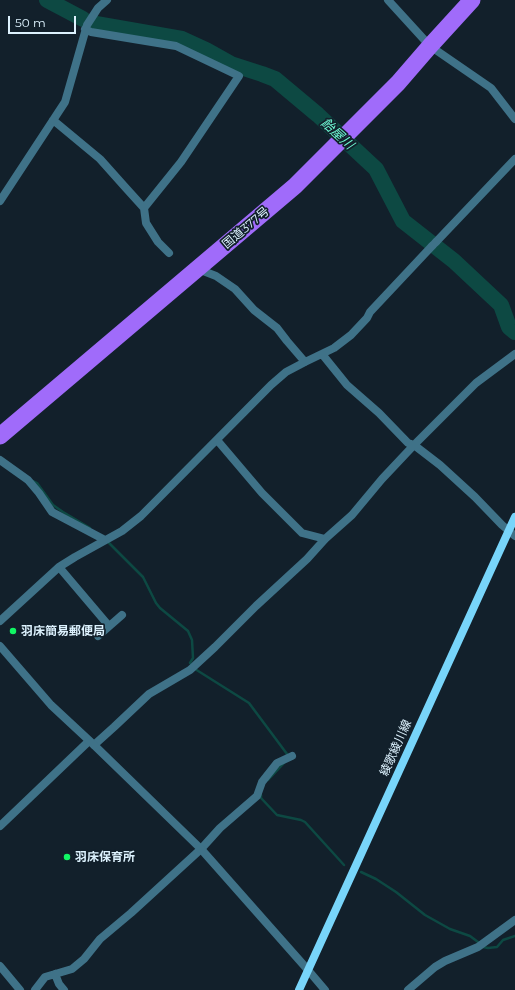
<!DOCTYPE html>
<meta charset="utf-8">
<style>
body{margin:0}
#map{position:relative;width:515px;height:990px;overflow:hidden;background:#12202b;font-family:Montserrat,sans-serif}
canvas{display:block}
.scale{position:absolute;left:8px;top:16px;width:68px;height:18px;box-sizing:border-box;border:2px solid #ddf2fe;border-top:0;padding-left:5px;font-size:12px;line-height:14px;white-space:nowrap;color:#ddf2fe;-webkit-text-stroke:3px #12202b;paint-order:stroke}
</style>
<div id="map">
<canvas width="515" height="990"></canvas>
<div class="scale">50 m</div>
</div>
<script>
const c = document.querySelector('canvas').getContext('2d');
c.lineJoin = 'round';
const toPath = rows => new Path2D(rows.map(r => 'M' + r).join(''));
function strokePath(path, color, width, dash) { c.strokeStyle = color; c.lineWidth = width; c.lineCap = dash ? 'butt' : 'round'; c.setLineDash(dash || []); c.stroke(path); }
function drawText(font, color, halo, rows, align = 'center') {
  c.font = font + ' Montserrat,"Noto Sans JP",sans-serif'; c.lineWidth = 3.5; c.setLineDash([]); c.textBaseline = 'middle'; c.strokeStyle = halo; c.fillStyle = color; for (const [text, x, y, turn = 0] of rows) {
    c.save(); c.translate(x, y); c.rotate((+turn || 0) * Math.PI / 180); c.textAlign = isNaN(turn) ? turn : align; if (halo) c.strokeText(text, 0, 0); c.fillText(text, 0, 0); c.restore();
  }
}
strokePath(toPath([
 [33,481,37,483,53,505,63,512,90,528],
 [109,543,143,577,156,603,160,608,188,631,192,640,193,658,190,663],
 [195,669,249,703,287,754,287,757],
 [268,780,284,763],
 [261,795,261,798,277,815,301,820,305,822,344,865],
 [361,872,376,879,396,892,425,915,450,929,470,936,478,942,483,947,488,948,497,947,503,940,515,936]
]), '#0d4943', 2.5);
strokePath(toPath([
 [47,0,83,19],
 [96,24,182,39,206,50,231,64,262,74,275,79,318,115,376,169,403,221,454,261,501,305,509,327,515,332]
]), '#0d4943', 16);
strokePath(toPath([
 [388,0,430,46,491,88,515,119],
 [85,29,91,32,176,46,239,76,181,162,144,208],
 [53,120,100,159,125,187,144,208,146,223,158,242,169,253],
 [0,201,65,102,87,25,98,8,107,0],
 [436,242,515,159],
 [198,269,216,276,235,289,254,310,277,328,287,341,305,362],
 [322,354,347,385,379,413,408,443,414,445,440,465,475,497,502,525,515,536],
 [217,440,262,493,302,533,325,539],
 [0,460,28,480,39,493,52,512,105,540],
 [59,567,109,626],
 [0,621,59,567,75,557,122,531,141,516,271,385,286,372,305,362,334,348,351,335,367,318,370,312,432,246],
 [98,636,122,615],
 [94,745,114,727,149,694,190,670,215,647,256,606,307,559,325,539,352,515,382,479,414,445,476,383,515,354],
 [0,826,89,741],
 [0,966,20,990],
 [308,970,325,990],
 [55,974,59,984,64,990],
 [35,990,45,977,72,969,84,959,100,939,131,913,201,849,220,828,257,796,262,782,277,763,292,756],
 [408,990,435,967,445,961,478,947,515,920]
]), '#3f7288', 8);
strokePath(toPath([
 [432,246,436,242],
 [0,646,51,705,94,745,201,849,308,970]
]), '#3f7288', 8);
strokePath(toPath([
 [299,990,515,517]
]), '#78d5fa', 8);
strokePath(toPath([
 [0,436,295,186,398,83,430,46,472,0]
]), '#a06bfa', 17);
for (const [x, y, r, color] of [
 [13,631,4,"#11f664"],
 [67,857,4,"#11f664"]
]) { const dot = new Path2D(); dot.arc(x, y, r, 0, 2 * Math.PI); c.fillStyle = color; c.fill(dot); strokePath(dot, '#12202b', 1.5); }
drawText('12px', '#ddf2fe', '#12202b', [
 ["国道377号",246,228,-40],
 ["綾歌綾川線",396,748,-66]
]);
drawText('bold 12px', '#ddf2fe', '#12202b', [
 ["羽床簡易郵便局",21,631],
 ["羽床保育所",75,857]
], 'left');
drawText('italic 13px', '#6ffad4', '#12202b', [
 ["飴屋川",337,134,42]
]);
</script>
